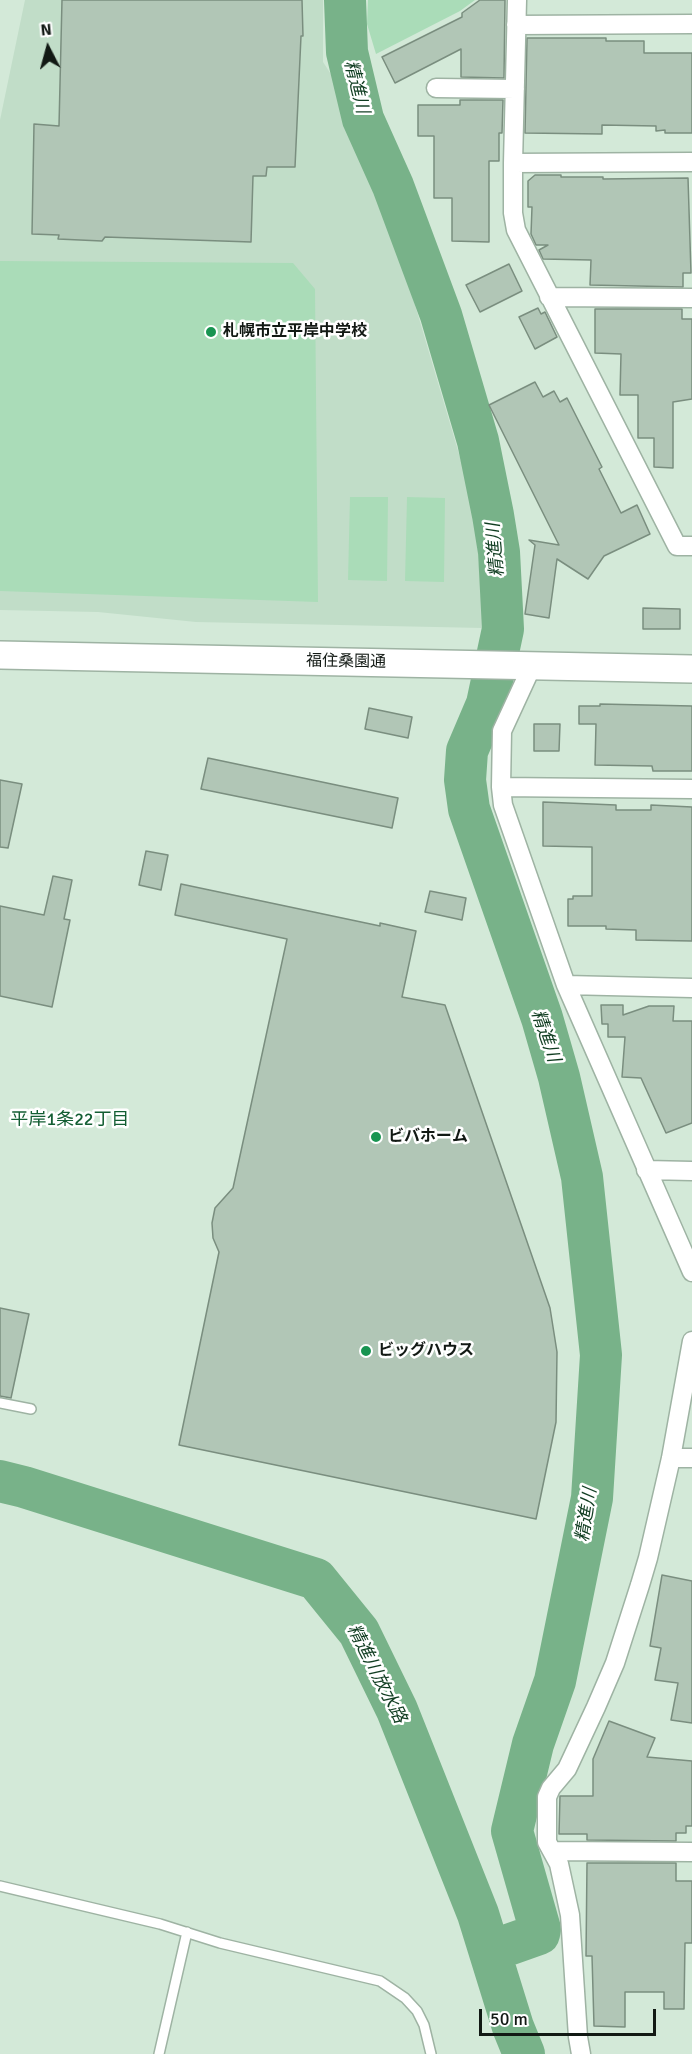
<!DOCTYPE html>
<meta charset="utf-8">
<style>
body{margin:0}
#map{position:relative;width:692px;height:2054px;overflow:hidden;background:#d3e9d8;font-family:Signika,sans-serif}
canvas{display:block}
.north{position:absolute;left:18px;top:18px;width:60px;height:60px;-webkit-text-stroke:4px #fff;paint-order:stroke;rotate:354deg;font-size:16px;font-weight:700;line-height:24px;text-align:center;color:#121914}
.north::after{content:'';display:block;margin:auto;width:21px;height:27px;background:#121914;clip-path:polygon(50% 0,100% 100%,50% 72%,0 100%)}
.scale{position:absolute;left:479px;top:2009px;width:177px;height:27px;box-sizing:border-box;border:3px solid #121914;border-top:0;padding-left:8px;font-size:18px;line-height:21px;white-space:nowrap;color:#121914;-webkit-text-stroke:4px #fff;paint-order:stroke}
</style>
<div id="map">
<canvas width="692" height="2054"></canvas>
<div class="north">N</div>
<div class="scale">50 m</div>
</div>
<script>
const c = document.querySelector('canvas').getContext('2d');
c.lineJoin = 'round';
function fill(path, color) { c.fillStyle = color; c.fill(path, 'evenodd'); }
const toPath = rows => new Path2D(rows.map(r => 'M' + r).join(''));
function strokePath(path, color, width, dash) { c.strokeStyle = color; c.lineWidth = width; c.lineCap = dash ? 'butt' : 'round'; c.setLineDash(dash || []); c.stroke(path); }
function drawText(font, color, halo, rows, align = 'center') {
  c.font = font + ' Signika,"Noto Sans JP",sans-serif'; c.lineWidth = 5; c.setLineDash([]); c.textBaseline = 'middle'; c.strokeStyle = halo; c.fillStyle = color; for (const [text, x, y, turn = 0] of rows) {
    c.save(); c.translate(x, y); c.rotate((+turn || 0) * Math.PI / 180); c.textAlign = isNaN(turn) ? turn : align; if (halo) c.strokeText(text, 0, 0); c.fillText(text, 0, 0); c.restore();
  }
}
fill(toPath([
 [25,0,323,0,323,62,336,82,382,193,464,471,476,519,483,628,196,622,98,612,0,610,0,120]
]), '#c1ddc8');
fill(toPath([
 [368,0,475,0,460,11,376,54,367,24],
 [0,261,293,263,315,289,318,602,0,591],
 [350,497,388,497,387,581,348,580],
 [407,497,445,498,444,582,405,581]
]), '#aadcb8');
strokePath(toPath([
 [345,0,347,52,363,119,393,186,441,315,478,441,493,515,499,552,503,629,487,704,467,751,465,780,469,809,542,1018,559,1077,582,1177,601,1355,592,1498,555,1681,533,1744,512,1831,540,1929,539,1934,491,1951],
 [0,1481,24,1487,316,1579,359,1632,397,1710,478,1914,513,2027,524,2054]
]), '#78b289', 42);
const building = toPath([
 [62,0,302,0,303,36,301,36,295,167,267,167,266,176,253,176,251,242,105,237,102,241,58,239,59,235,32,234,34,124,59,126,62,0],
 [480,0,505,0,504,78,461,77,461,49,395,83,382,57,462,17,462,13,480,0],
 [527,38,606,38,606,41,644,41,644,53,692,53,692,133,665,133,665,130,656,131,656,126,602,125,602,134,525,133,527,38],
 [460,100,503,100,502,133,499,133,499,161,489,161,489,242,452,241,452,198,434,198,434,136,418,136,418,105,460,105,460,100],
 [535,175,561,175,561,177,603,177,603,179,688,178,691,273,683,273,683,287,590,285,591,260,543,259,539,250,548,245,536,245,531,234,532,207,528,207,528,181,535,175],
 [509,264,522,291,480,312,466,285,509,264],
 [538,308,541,314,545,312,557,337,535,349,519,317,538,308],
 [595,309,682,309,682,319,692,319,692,399,673,402,673,468,654,467,654,438,638,438,638,395,620,395,621,354,595,353,595,309],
 [535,382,543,397,554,391,560,402,567,398,602,467,599,469,621,513,637,505,650,534,604,556,588,579,557,559,549,618,525,614,535,545,529,540,559,545,489,405,535,382],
 [643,608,680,609,680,629,643,629,643,608],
 [600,704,692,706,692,771,653,771,652,766,595,765,596,724,579,724,579,706,600,706,600,704],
 [369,708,412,717,408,738,365,729,369,708],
 [534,724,560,724,559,751,534,751,534,724],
 [208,758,398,798,392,828,201,789,208,758],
 [0,780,22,784,8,848,0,847,0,780],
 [543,802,616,805,616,810,651,810,651,805,692,807,692,941,636,940,636,930,606,929,606,926,568,926,568,899,573,899,573,896,592,896,592,847,543,846,543,802],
 [146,851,168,855,161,890,139,885,146,851],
 [53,876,72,880,64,919,70,920,52,1007,0,996,0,906,44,915,53,876],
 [181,884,380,926,380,923,416,931,402,997,445,1005,550,1308,557,1352,556,1422,536,1519,179,1445,219,1252,213,1238,212,1223,215,1208,233,1188,287,939,175,915,181,884],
 [430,891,466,898,462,920,425,912,430,891],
 [601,1005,623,1005,623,1015,649,1006,674,1006,673,1021,692,1021,692,1123,666,1133,641,1078,622,1077,625,1037,608,1037,608,1024,602,1024,601,1005],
 [0,1308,29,1314,11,1398,0,1396,0,1308],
 [662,1575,692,1581,692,1723,671,1720,678,1683,655,1680,661,1648,650,1646,662,1575],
 [609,1721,655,1738,647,1757,692,1761,692,1826,686,1826,686,1833,676,1833,676,1841,587,1840,587,1834,559,1834,560,1796,593,1796,593,1759,609,1721],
 [587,1863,676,1863,676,1881,692,1881,692,1943,685,1943,684,2009,664,2009,664,1992,625,1992,625,2027,594,2026,592,1956,586,1956,587,1863]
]);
fill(building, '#b1c6b6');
strokePath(building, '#7a8e7f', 1.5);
const lane = toPath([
 [0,1403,31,1409],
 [0,1886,160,1924,220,1943,380,1981,405,1998,417,2011,424,2025,431,2054],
 [159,2054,187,1932]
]);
const street = toPath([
 [517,0,513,163,513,213,516,230,677,546,692,546],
 [516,25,692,24],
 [436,88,515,89],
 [513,163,692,162],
 [549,297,692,298],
 [532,666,502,731,501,787,503,805,566,985,692,1272],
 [501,787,692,789],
 [566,985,692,988],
 [646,1170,692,1171],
 [671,1458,692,1458],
 [552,1851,692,1852],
 [581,2054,578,2037,570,1915,559,1864,547,1842,547,1797,551,1788,567,1769,596,1707,615,1663,640,1585,648,1558,671,1458,692,1341]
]);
const secondary = toPath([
 [0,655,692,669]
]);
strokePath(lane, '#9eb3a3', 12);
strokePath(street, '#9eb3a3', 21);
strokePath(secondary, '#9eb3a3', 30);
strokePath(lane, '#fff', 9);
strokePath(street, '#fff', 18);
strokePath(secondary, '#fff', 27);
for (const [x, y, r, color] of [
 [211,332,6,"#189451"],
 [376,1137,6,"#189451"],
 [366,1351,6,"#189451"]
]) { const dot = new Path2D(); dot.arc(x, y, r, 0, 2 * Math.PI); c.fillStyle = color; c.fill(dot); strokePath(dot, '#fff', 2); }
drawText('bold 16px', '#121914', '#fff', [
 ["札幌市立平岸中学校",223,332],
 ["ビバホーム",388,1137],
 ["ビッグハウス",378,1351]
], 'left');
drawText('16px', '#121914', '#fff', [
 ["福住桑園通",346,662,1]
]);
drawText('italic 18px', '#103d21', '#fff', [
 ["精進川",356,87,76],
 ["精進川",496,550,-95],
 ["精進川",545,1036,71],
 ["精進川",587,1515,-81],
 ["精進川放水路",376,1674,63]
]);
drawText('18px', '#135e33', '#fff', [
 ["平岸1条22丁目",70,1120]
]);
</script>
